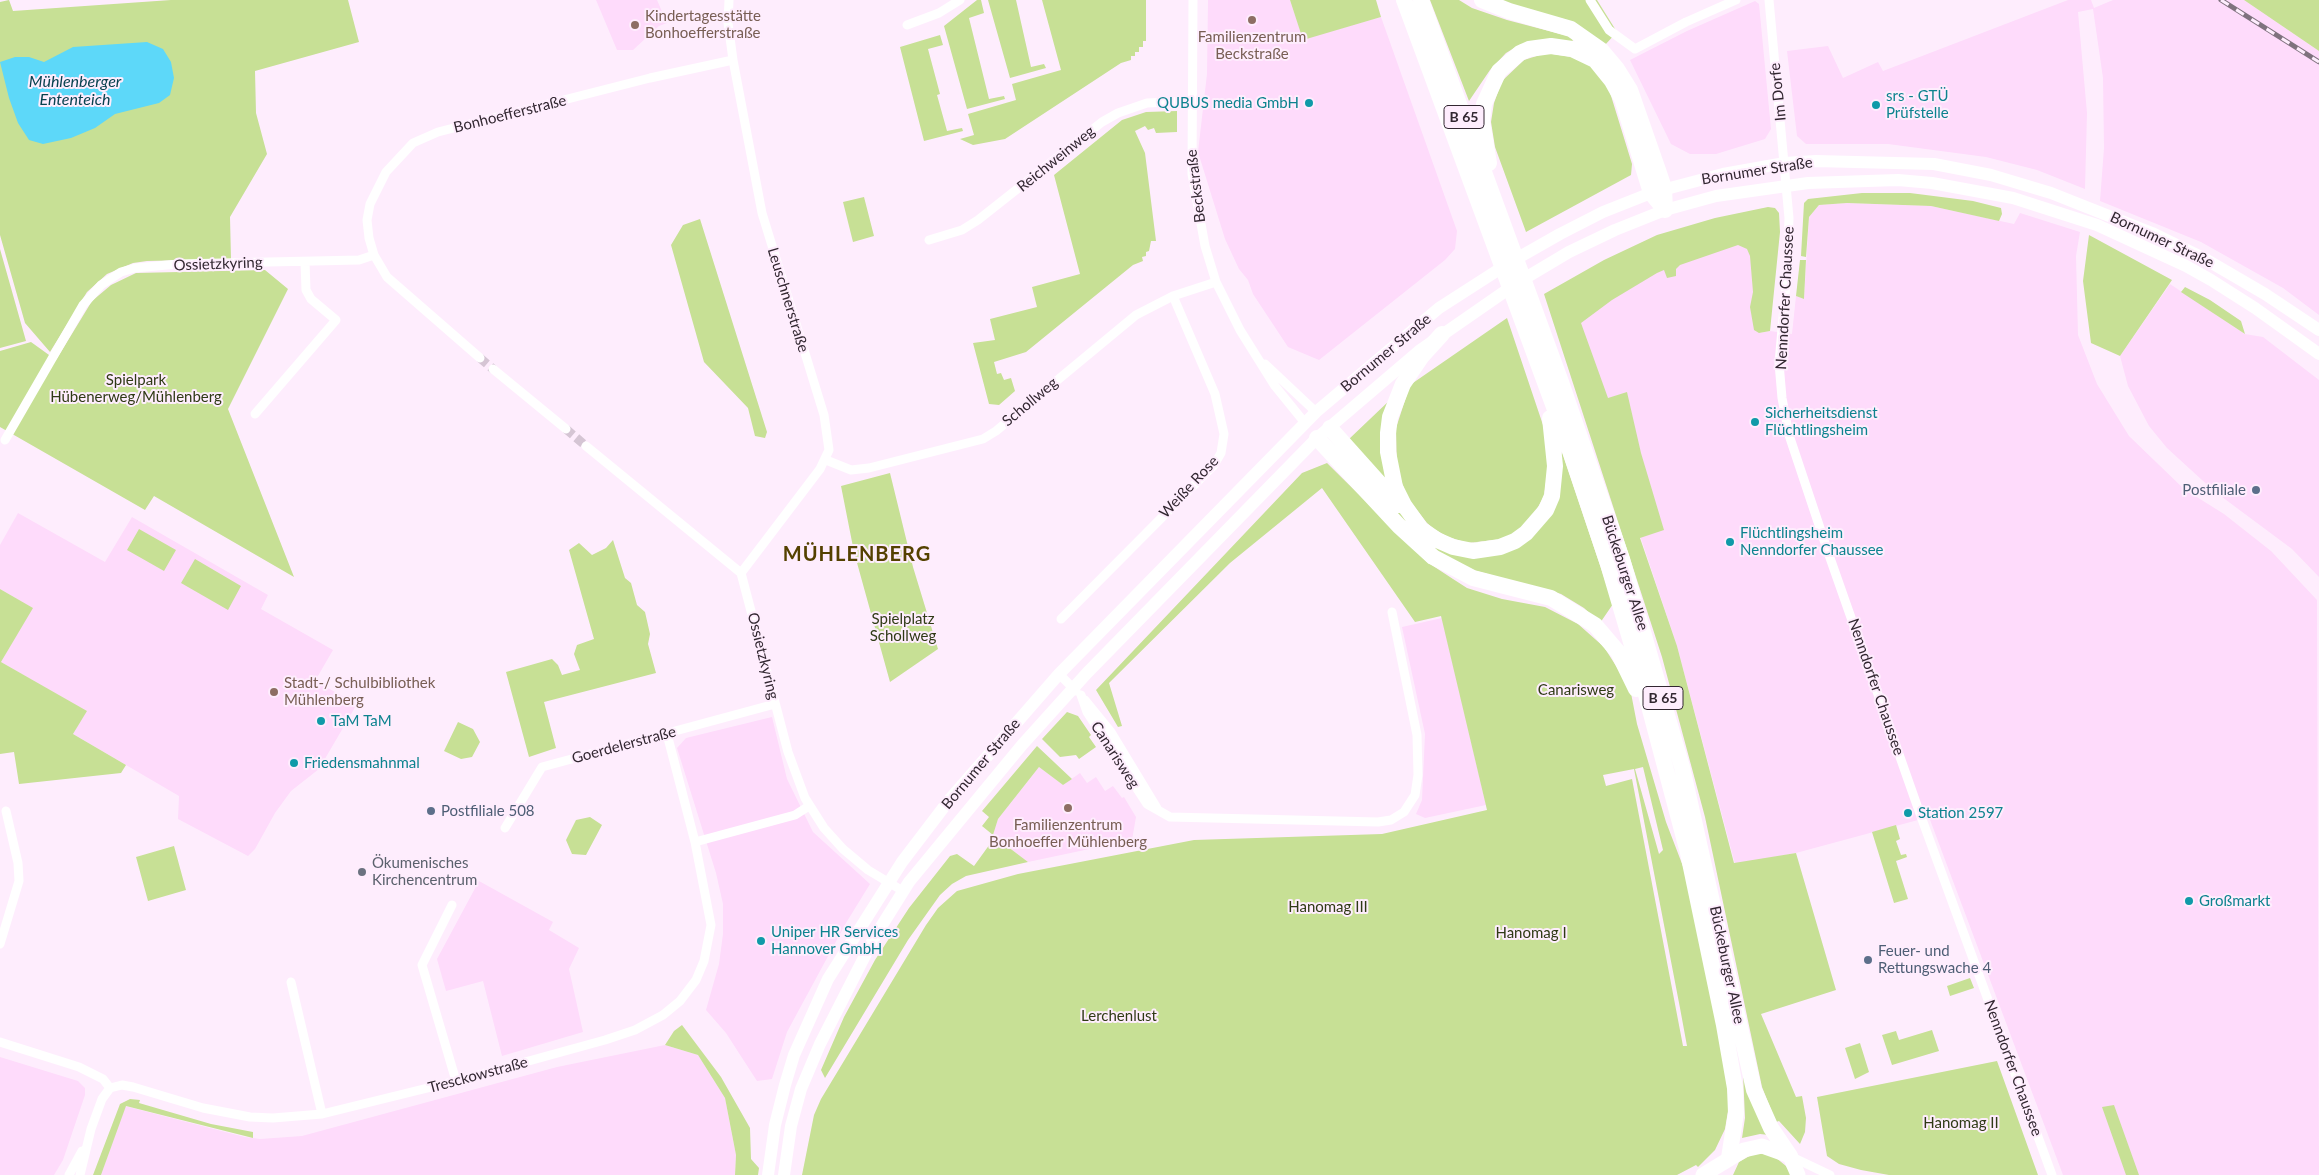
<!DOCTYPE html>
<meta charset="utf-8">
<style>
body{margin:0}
canvas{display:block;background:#feedfd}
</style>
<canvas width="2319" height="1175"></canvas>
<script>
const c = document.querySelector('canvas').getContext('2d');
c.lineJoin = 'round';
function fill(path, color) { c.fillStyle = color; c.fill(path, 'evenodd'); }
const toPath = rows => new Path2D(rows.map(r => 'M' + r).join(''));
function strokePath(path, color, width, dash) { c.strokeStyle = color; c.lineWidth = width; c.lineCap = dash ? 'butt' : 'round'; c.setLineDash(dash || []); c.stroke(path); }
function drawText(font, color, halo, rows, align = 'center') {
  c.font = font + ' Lato,sans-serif'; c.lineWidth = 4; c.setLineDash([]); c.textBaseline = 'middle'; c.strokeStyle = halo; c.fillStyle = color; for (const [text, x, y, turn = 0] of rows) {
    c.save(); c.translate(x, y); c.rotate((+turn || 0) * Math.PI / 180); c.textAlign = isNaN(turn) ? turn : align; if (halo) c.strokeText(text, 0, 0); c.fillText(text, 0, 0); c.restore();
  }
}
fill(toPath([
 [596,0,657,0,667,23,659,26,633,50,617,50],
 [1208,0,1290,0,1303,39,1381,17,1457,231,1455,249,1445,260,1319,360,1288,347,1253,294,1248,280,1239,269,1225,239,1198,152,1207,74],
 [2068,0,2091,0,2094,8,2113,0,2244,0,2319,51,2319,315,2283,288,2201,242,2100,201,2104,148,2103,78,2093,9,2078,12,2087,113,2085,189,2037,170,1986,157,1888,144,1806,144,1797,136,1787,51,1828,46,1843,78,1878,62,1883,71],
 [1755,1,1759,4,1771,129,1765,139,1716,154,1690,154,1671,144,1630,60,1687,31],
 [1847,203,1931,206,2014,224,2020,213,2080,232,2076,256,2078,335,2097,384,2129,436,2184,489,2224,514,2271,551,2317,600,2319,1175,2063,1175,1929,817,1796,853,1735,864,1677,646,1564,309,1720,238,1764,235,1759,333,1770,331,1792,334,1796,296,1804,299,1809,217,1819,205],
 [2170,284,2245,334,2263,337,2319,380,2319,577,2292,549,2214,491,2167,448,2149,426,2128,386,2120,356],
 [18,513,105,562,132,517,268,595,261,609,333,650,315,681,357,704,319,769,291,791,275,813,255,849,248,856,178,819,179,796,73,734,86,711,1,662,32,608,0,589,0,545],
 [1442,618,1486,805,1425,818,1416,814,1422,800,1425,734,1402,627],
 [772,717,787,779,813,832,870,884,846,923,787,1032,772,1079,757,1081,726,1033,706,1010,719,964,723,934,723,904,716,873,677,748,686,738],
 [1039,767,1063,785,1080,773,1087,783,1096,777,1105,791,1113,786,1122,798,1124,797,1136,817,1132,840,1028,862,993,835,998,819],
 [479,881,553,922,549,930,579,948,569,969,583,1032,502,1056,483,981,446,991,437,959],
 [665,1045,698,1055,725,1098,736,1155,735,1175,101,1175,125,1106,245,1137,260,1139,302,1136,557,1067],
 [0,1057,78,1081,85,1088,85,1095,63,1160,54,1175,0,1175]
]), '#fedbfb');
fill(toPath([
 [9,0,13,11,171,0,348,0,359,42,255,71,256,113,267,154,230,217,231,259,147,261,133,263,107,274,87,292,50,352,25,323,0,235,0,2],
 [977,0,981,0,984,13,969,18,989,99,1004,96,1005,99,967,109,944,26],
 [988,0,1016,0,1031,67,1044,64,1046,68,1010,78],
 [1042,0,1146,0,1146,41,1143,41,1143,47,1139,47,1139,52,1135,52,1135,56,1131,56,1131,60,1121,63,1005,139,973,145,960,139,974,135,968,114,1016,100,1012,84,1061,70],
 [1290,0,1376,0,1381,17,1303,40],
 [1430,0,1459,0,1472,8,1507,20,1572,37,1573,42,1521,44,1506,53,1490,70,1469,101],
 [1498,0,1597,0,1617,32,1605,45,1573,23],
 [2244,0,2319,0,2319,51],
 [940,35,943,45,928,49,940,94,937,95,947,131,962,128,963,131,924,141,900,47],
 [1546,53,1584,59,1608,86,1632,164,1631,175,1526,232,1495,147,1491,122,1494,103,1502,81,1524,60],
 [1177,111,1177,132,1156,133,1154,128,1148,130,1145,126,1135,131,1145,153,1156,241,1151,241,1149,251,1146,252,1146,256,1142,257,1143,261,1133,265,1026,352,994,362,997,374,1001,373,1004,380,1011,378,1015,391,999,405,989,404,973,343,995,340,990,319,1037,307,1032,287,1080,274,1054,175,1122,120,1146,112],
 [1862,193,1910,193,1973,201,2001,208,2002,214,1999,221,1931,206,1847,203,1819,205,1809,217,1806,257,1801,256,1804,203,1808,199],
 [864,197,874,236,853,242,843,202],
 [1768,207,1775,208,1779,213,1780,232,1770,331,1759,333,1754,330,1750,307,1753,292,1750,256,1747,249,1738,245,1680,265,1676,269,1676,276,1667,278,1664,270,1657,273,1612,300,1581,323,1608,398,1627,392,1641,453,1664,530,1640,538,1677,646,1734,863,1796,853,1836,990,1761,1014,1796,1097,1802,1096,1806,1118,1805,1132,1800,1144,1779,1121,1776,1122,1762,1087,1705,817,1662,657,1544,294,1604,260,1657,235,1715,218],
 [700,219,767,432,765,438,755,436,748,408,704,362,671,245,683,225],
 [2089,235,2172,280,2120,356,2091,343,2083,281],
 [0,249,26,341,0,348],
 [1800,260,1806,260,1804,299,1796,296],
 [265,270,288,289,228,409,294,577,154,496,145,510,0,427,0,351,31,342,56,360,92,301,111,285,136,273],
 [2185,287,2210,300,2241,321,2245,334,2181,292],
 [1507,318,1545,431,1549,461,1544,496,1532,518,1520,530,1503,539,1468,543,1448,537,1434,529,1427,523,1407,497,1397,469,1396,428,1410,385],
 [1391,399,1388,484,1348,440],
 [1339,449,1423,537,1438,547,1533,536,1562,452,1613,604,1600,623,1584,608,1561,594,1458,566,1419,537],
 [1327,463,1427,562,1453,579,1467,588,1502,599,1545,607,1578,624,1604,647,1630,688,1637,724,1666,822,1689,882,1725,1063,1729,1105,1725,1129,1715,1150,1698,1167,1696,1165,1677,1175,802,1175,814,1115,821,1099,926,925,938,908,957,891,1018,874,1194,840,1382,834,1487,810,1441,616,1415,622,1322,488,1230,563,1109,683,1122,726,1118,727,1096,690,1302,473],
 [1643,767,1663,850,1659,854,1635,769],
 [1634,769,1680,1008,1687,1046,1683,1046,1632,779,1606,786,1603,775],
 [890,473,913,567,938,649,890,682,854,552,841,486],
 [139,529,176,550,164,571,127,550],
 [613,540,625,578,631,583,637,605,645,612,650,634,648,644,656,673,544,702,556,748,529,757,506,672,552,659,558,665,562,675,580,670,574,654,577,645,594,639,569,550,579,543,592,555,606,548],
 [195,559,241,586,228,610,181,583],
 [0,589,33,608,1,662,87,711,73,734,126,765,121,773,19,784,14,752,0,754],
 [1067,712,1078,716,1091,735,1089,737,1096,747,1079,759,1076,755,1060,757,1042,739],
 [458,722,473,729,480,742,472,757,461,759,444,751],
 [1037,746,1072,779,1063,785,1039,767,998,819,993,835,982,826,989,817,982,811],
 [590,817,602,825,586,855,572,854,566,840,576,820],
 [1896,825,1900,839,1896,841,1901,855,1906,854,1907,857,1896,861,1908,899,1894,903,1872,832],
 [995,837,1028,862,966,876,952,884,940,895,908,940,825,1078,821,1070,844,1017,875,960,909,908,950,856,957,854,974,866],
 [174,846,186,890,148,901,136,857],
 [1970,978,1974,988,1950,996,1947,986],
 [682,1025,721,1077,750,1128,751,1159,759,1168,758,1175,735,1175,736,1155,725,1098,698,1055,665,1045,674,1031],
 [1932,1030,1939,1051,1892,1065,1882,1035,1896,1031,1899,1040],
 [1860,1043,1869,1072,1855,1079,1845,1048],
 [1997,1061,2038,1175,1889,1175,1861,1170,1839,1164,1827,1156,1817,1097],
 [1743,1074,1769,1135,1760,1134,1742,1138,1745,1118],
 [130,1099,140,1100,139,1103,211,1124,253,1132,253,1138,126,1106,101,1175,93,1175,120,1104],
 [2114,1105,2139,1175,2126,1175,2102,1107],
 [1753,1154,1764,1154,1775,1157,1786,1166,1791,1175,1733,1175,1739,1162]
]), '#c7e095');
fill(toPath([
 [147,42,163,49,171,62,174,78,170,95,159,103,115,114,95,128,71,138,43,144,29,140,18,123,9,98,0,62,15,57,29,57,44,62,73,47]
]), '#5dd8f9');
strokePath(toPath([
 [480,358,493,369],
 [566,429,586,446]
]), '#d5c5d4', 9, [9, 4.5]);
strokePath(toPath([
 [729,0,728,23,733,60,762,213,824,415,829,450,820,469,741,573],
 [1193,0,1192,174,1205,246,1216,282,1240,330,1275,386,1305,423],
 [1590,0,1609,30,1635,49,1686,22,1736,0],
 [1769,0,1789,218,1787,273,1779,363,1782,398,1789,435,1829,555,1919,811,2052,1175],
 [907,25,939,13,960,0],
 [929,240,962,230,978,220,1102,122,1118,113,1147,103,1191,101],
 [374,255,369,238,367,220,370,204,386,172,413,143,438,132,650,78,733,60],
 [1265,364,1316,412],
 [493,369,566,429],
 [255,414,336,320,311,299,306,290,305,262],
 [5,440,83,305,101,285,121,272,135,268,178,264,359,260,374,255,387,277,480,358],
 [586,446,741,573,788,752,805,798,824,828,843,849,868,870,903,891],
 [826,460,851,470,869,468,983,439,996,431,1136,315,1173,296,1216,282],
 [1061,619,1214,465,1221,453,1224,434,1215,394,1173,296],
 [1059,674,1076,691],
 [1081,695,1087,712,1147,804,1170,817,1378,822,1391,820,1404,812,1415,795,1418,775,1417,735,1392,612],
 [1085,700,1111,732,1157,808],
 [505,828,542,767,775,704],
 [695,842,795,815,809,806],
 [452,905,422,965,456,1081],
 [0,944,19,881,18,863,6,811],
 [291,982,322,1114],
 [0,1042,79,1067,103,1079,110,1088],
 [110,1088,122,1085,133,1087,203,1108,250,1117,273,1118,322,1114,456,1081,605,1040,635,1030,663,1015,680,1001,696,980,704,961,711,925,695,842,667,734],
 [1790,1156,1830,1175],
 [69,1175,82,1151],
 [80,1175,91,1129,102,1099,110,1088]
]), '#fff', 9);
strokePath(toPath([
 [768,1175,775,1125,785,1085,794,1055,828,979,902,862,950,799,1059,674,1316,412,1439,308,1509,263,1560,234,1603,212,1651,193,1723,174,1785,163,1816,161,1934,164,1991,175,2051,193,2152,233,2205,259,2265,294,2319,330],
 [784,1175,791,1126,801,1089,820,1044,874,938,909,882,1022,745,1087,673,1317,438,1419,351,1517,283,1569,252,1615,230,1665,210,1716,196,1808,183,1898,180,1932,183,2013,198,2097,225,2186,266,2211,280,2255,308,2319,354]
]), '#fff', 12);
strokePath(toPath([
 [1703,1175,1744,1150,1762,1146,1790,1156,1798,1175]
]), '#fff', 15);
strokePath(toPath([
 [1404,0,1568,445,1608,564,1641,676,1688,853,1724,1025,1735,1088,1736,1113,1729,1158],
 [1421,0,1561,382,1622,559,1682,767,1754,1090,1771,1128,1790,1156],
 [1482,0,1509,11,1571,29,1601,50,1617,69,1630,90,1659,173,1664,188,1665,210],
 [1489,163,1482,121,1484,104,1499,71,1520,53,1529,49,1551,46,1572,49,1595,60,1612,81,1622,99,1651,193,1665,210],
 [1442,334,1422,356,1403,384,1390,417,1388,433,1388,452,1395,487,1404,505,1421,529,1437,540,1453,547,1473,551,1500,547,1515,541,1526,533,1546,510,1552,496,1555,466,1550,418],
 [1330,428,1399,505],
 [1317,438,1399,526,1433,557,1473,578,1551,598,1595,625,1618,652,1636,689]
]), '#fff', 16);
const rail = toPath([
 [2221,0,2319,62]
]);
strokePath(rail, '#7f727e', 5);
strokePath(rail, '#feedfd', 3, [9]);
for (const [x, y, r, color] of [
 [1252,20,5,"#8d6e63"],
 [635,25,5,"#8d6e63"],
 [1309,103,5,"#0f9aa8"],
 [1876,105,5,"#0f9aa8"],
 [1755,422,5,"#0f9aa8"],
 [2256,490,5,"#5c6f8a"],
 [1730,542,5,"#0f9aa8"],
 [274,692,5,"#8d6e63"],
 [321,721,5,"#0f9aa8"],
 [294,763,5,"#0f9aa8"],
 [1068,808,5,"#8d6e63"],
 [431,811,5,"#5c6f8a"],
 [1908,813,5,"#0f9aa8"],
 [362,872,5,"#6b7280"],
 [2189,901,5,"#0f9aa8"],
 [761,941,5,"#0f9aa8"],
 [1868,960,5,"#5c6f8a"]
]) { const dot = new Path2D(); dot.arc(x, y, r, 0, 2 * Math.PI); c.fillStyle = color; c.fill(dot); strokePath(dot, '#feedfd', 2); }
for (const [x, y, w] of [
 [1464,117,40],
 [1663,698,40]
]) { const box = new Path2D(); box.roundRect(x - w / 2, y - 11.5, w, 23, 4); c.fillStyle = '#feedfd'; c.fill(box); strokePath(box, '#322731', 1); }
drawText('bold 14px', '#322731', null, [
 ["B 65",1464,117],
 ["B 65",1663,698]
]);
drawText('15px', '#785e54', '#feedfd', [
 ["Kindertagesstätte",645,16],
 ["Bonhoefferstraße",645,33],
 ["Familienzentrum",1252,37,"center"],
 ["Beckstraße",1252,54,"center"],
 ["Stadt-/ Schulbibliothek",284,683],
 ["Mühlenberg",284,700],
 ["Familienzentrum",1068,825,"center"],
 ["Bonhoeffer Mühlenberg",1068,842,"center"]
], 'left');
drawText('15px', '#322731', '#feedfd', [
 ["Im Dorfe",1778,92,-96],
 ["Bonhoefferstraße",510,114,-14],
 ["Reichweinweg",1056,159,-39],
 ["Bornumer Straße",1757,171,-9],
 ["Beckstraße",1196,186,-97],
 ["Bornumer Straße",2162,240,25],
 ["Ossietzkyring",218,264,-2],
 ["Nenndorfer Chaussee",1785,298,-87],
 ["Leuschnerstraße",788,300,73],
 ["Bornumer Straße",1386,353,-40],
 ["Schollweg",1030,402,-40],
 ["Weiße Rose",1189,487,-47],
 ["Bückeburger Allee",1625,573,72],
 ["Ossietzkyring",763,656,76],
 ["Nenndorfer Chaussee",1876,687,71],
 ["Goerdelerstraße",624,745,-15],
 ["Canarisweg",1115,755,57],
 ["Bornumer Straße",981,764,-50],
 ["Bückeburger Allee",1727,965,78],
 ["Nenndorfer Chaussee",2013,1068,70],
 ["Tresckowstraße",478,1075,-15]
]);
drawText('15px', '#0d838f', '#feedfd', [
 ["srs - GTÜ",1886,96],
 ["Prüfstelle",1886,113],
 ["QUBUS media GmbH",1299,103,"right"],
 ["Sicherheitsdienst",1765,413],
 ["Flüchtlingsheim",1765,430],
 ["Flüchtlingsheim",1740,533],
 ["Nenndorfer Chaussee",1740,550],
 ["TaM TaM",331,721],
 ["Friedensmahnmal",304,763],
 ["Station 2597",1918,813],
 ["Großmarkt",2199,901],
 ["Uniper HR Services",771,932],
 ["Hannover GmbH",771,949]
], 'left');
drawText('15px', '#2f3a15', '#feedfd', [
 ["Spielpark",136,380],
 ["Hübenerweg/Mühlenberg",136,397],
 ["Spielplatz",903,619],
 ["Schollweg",903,636],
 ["Canarisweg",1576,690],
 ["Hanomag III",1328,907],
 ["Hanomag I",1531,933],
 ["Lerchenlust",1119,1016],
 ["Hanomag II",1961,1123]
]);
drawText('15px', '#4e5e75', '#feedfd', [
 ["Postfiliale",2246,490,"right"],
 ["Postfiliale 508",441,811],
 ["Feuer- und",1878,951],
 ["Rettungswache 4",1878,968]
], 'left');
drawText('15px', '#5b616d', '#feedfd', [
 ["Ökumenisches",372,863],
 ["Kirchencentrum",372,880]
], 'left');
drawText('italic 16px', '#094250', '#feedfd', [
 ["Mühlenberger",75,82],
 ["Ententeich",75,100]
]);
c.letterSpacing = '1px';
drawText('bold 20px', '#544100', '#feedfd', [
 ["MÜHLENBERG",857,555]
]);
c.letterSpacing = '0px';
</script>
